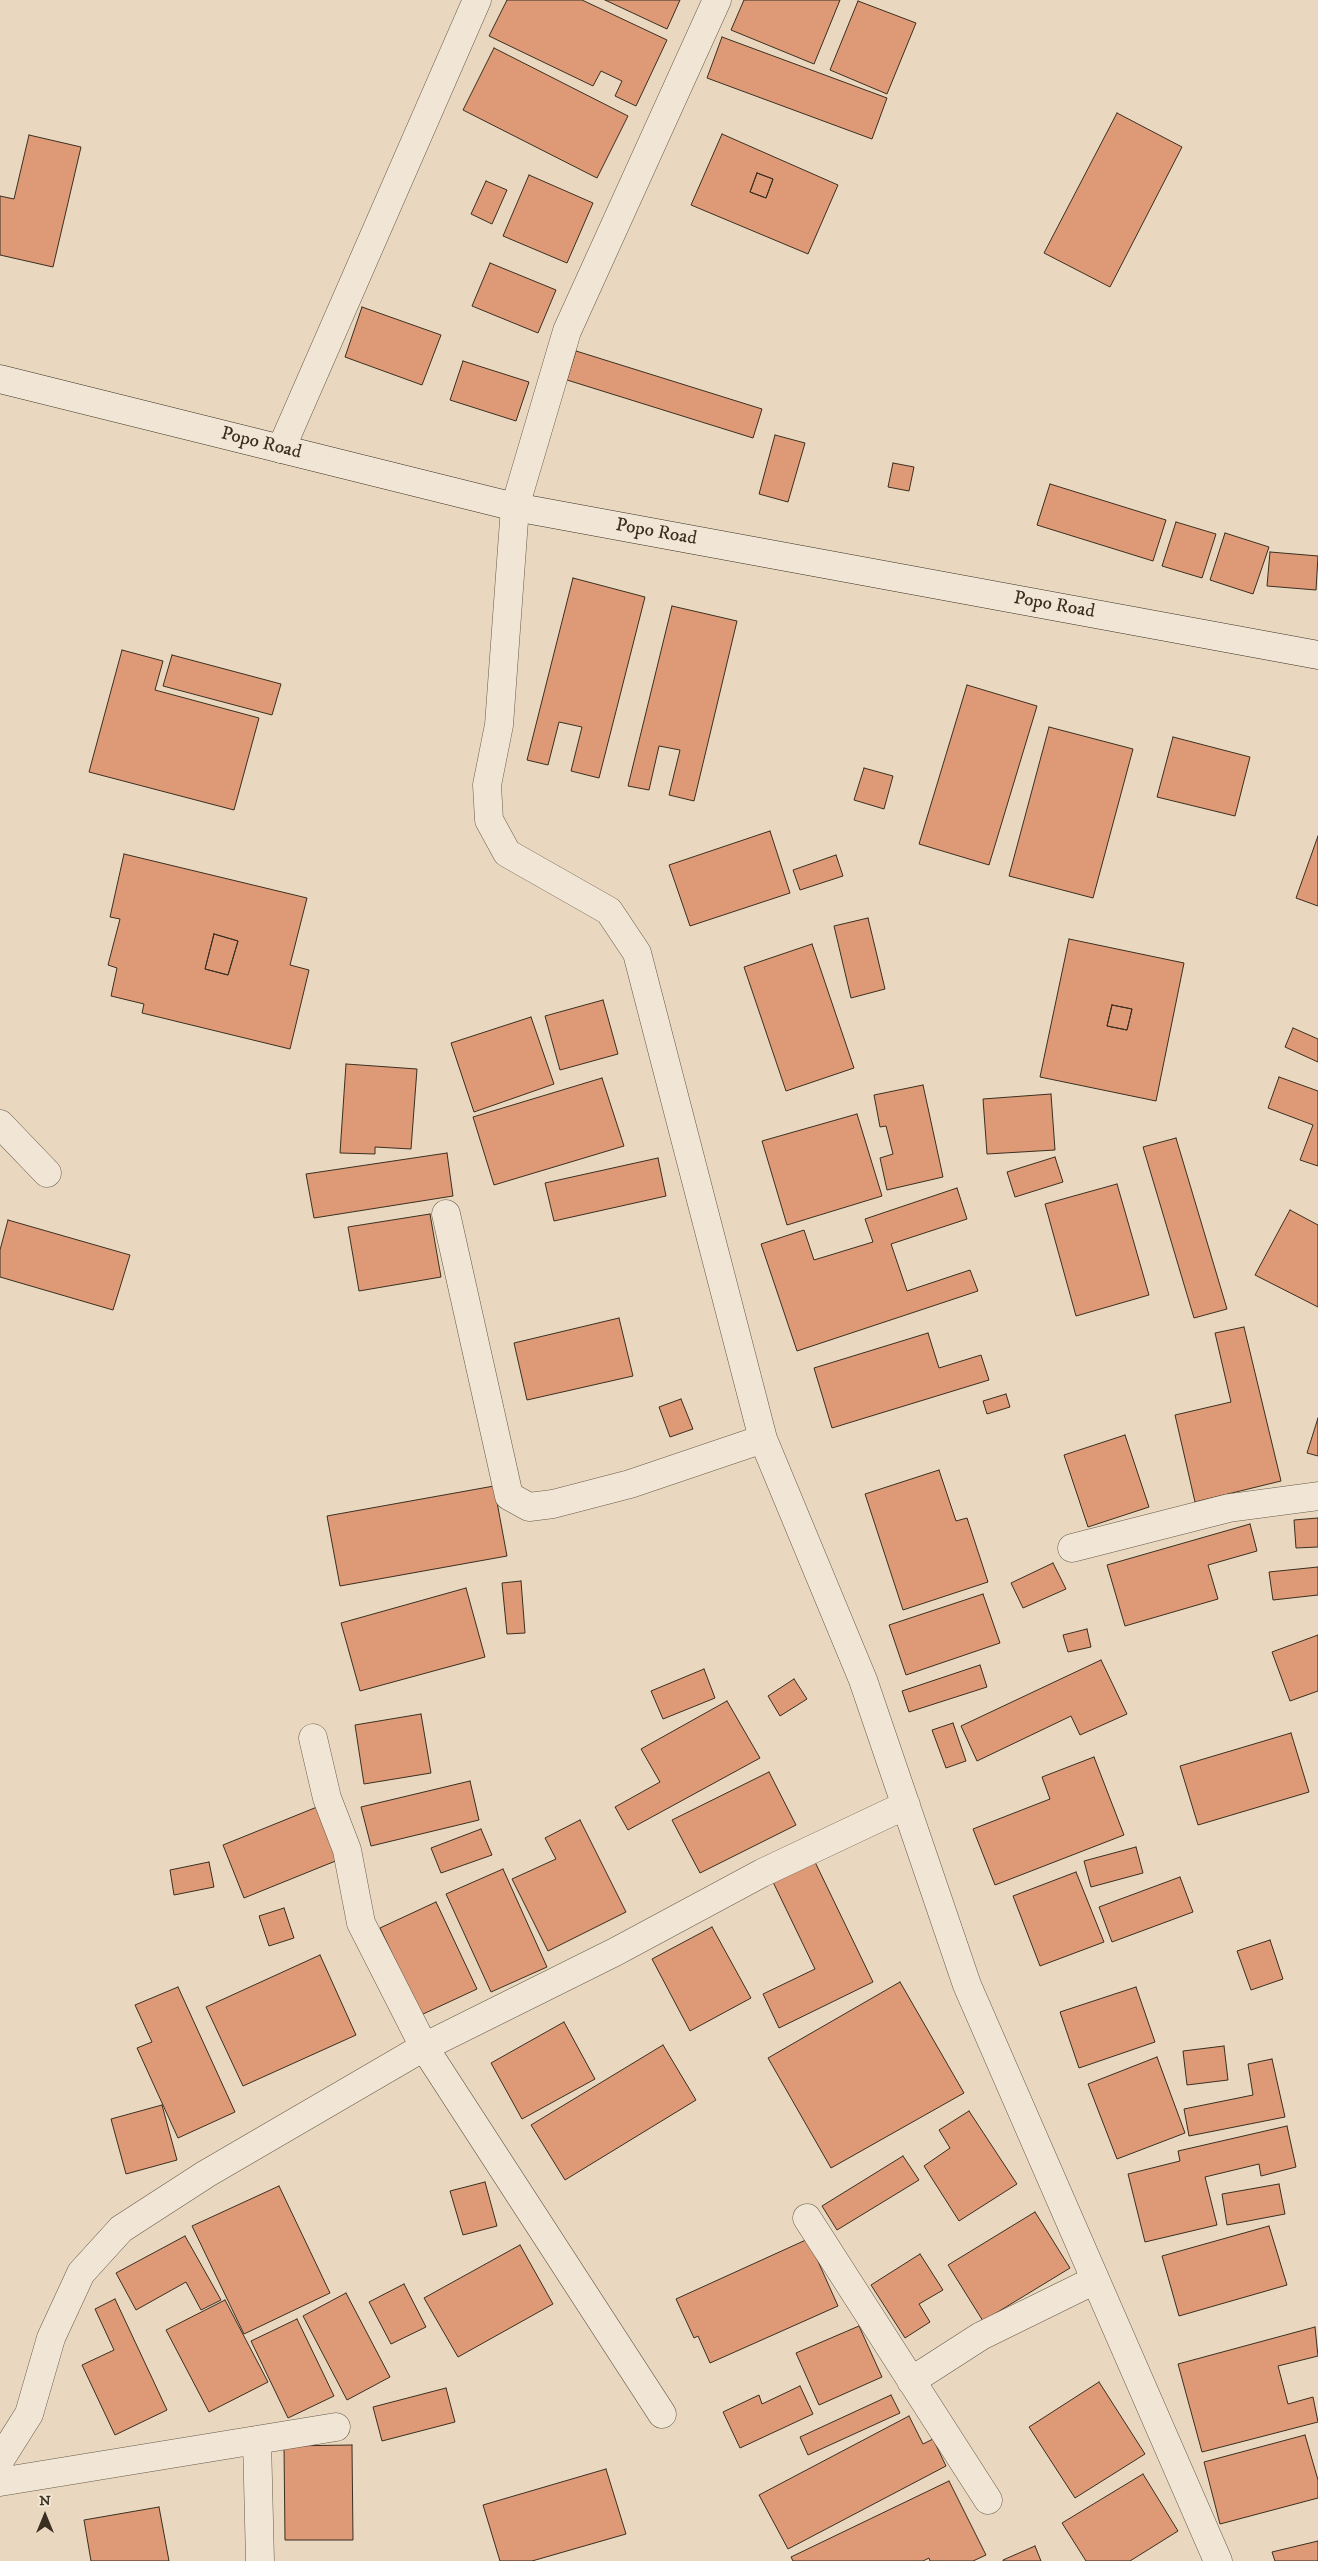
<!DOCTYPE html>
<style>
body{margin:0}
#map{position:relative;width:1318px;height:2561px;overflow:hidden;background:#e9d8bf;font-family:"IM FELL DW Pica",serif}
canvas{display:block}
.north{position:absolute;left:20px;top:2491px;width:50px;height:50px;-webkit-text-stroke:4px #f1e6d5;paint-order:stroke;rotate:0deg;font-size:14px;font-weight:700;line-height:20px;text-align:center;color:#3a2f20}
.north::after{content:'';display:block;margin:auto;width:18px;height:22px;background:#3a2f20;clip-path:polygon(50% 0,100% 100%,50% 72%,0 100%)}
</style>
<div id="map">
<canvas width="1318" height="2561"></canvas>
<div class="north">N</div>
</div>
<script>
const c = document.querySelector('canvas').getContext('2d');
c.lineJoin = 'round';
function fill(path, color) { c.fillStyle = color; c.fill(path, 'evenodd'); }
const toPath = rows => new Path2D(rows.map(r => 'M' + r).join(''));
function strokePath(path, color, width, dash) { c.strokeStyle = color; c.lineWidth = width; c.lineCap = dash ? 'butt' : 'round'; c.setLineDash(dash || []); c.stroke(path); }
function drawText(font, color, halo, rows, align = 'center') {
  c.font = font + ' "IM FELL DW Pica",serif'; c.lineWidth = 4.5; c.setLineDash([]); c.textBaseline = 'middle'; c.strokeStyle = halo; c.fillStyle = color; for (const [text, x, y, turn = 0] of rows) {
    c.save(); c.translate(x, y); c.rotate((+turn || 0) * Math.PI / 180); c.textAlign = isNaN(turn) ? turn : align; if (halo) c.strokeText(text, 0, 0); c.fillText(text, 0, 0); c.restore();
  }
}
const building = toPath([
 [507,0,582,0,667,40,636,106,615,96,622,81,601,71,593,86,489,36,507,0],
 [605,0,680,0,667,29,605,0],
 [744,0,840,0,814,64,731,30,744,0],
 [858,1,916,23,887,94,830,70,858,1],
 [722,37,887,98,872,139,707,78,722,37],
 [494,48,628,116,597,178,463,110,494,48],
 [1117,113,1182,147,1110,287,1044,253,1117,113],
 [722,134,838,185,808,254,691,205,722,134],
 [757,173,773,179,766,198,750,192,757,173],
 [29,135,81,147,53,267,0,255,0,196,14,199,29,135],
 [757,173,773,179,766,198,750,192,757,173],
 [529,175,593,203,567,263,503,236,529,175],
 [486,181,507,190,492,224,471,214,486,181],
 [490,263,556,290,538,333,472,306,490,263],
 [362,307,441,335,422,385,345,357,362,307],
 [576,351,762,409,753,438,567,380,576,351],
 [463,361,529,382,516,421,450,400,463,361],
 [775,435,805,443,788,502,759,494,775,435],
 [893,463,914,467,909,491,888,487,893,463],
 [1050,484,1166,520,1153,561,1037,525,1050,484],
 [1176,522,1216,534,1202,578,1162,566,1176,522],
 [1225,533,1269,547,1253,594,1210,580,1225,533],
 [1270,552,1318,556,1316,590,1267,586,1270,552],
 [573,578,645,597,599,778,571,771,582,727,559,722,548,765,527,760,573,578],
 [672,606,737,621,694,801,669,795,680,750,659,746,649,790,628,786,672,606],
 [122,650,163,661,155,690,259,718,234,810,89,772,122,650],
 [172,655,281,684,272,715,163,686,172,655],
 [967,685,1037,706,989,865,919,844,967,685],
 [1049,727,1133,749,1093,898,1009,876,1049,727],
 [1173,737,1250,757,1235,816,1157,797,1173,737],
 [864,768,893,776,884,809,854,800,864,768],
 [770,831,790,893,690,926,669,865,770,831],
 [1318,836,1318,906,1296,898,1318,836],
 [124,854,307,898,290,965,309,970,290,1049,142,1013,144,1004,111,996,117,968,108,965,120,919,110,917,124,854],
 [214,934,238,941,228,975,205,969,214,934],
 [836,855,843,876,800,890,793,870,836,855],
 [868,918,885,989,851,998,834,926,868,918],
 [214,934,238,941,228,975,205,969,214,934],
 [1069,939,1184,963,1156,1101,1040,1077,1069,939],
 [1112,1005,1132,1009,1127,1030,1107,1026,1112,1005],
 [812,944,854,1068,786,1091,744,967,812,944],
 [603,1000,618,1054,560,1070,545,1016,603,1000],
 [1112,1005,1132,1009,1127,1030,1107,1026,1112,1005],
 [531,1017,554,1084,474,1112,451,1043,531,1017],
 [1293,1028,1318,1039,1318,1062,1285,1047,1293,1028],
 [346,1064,417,1069,411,1149,375,1147,375,1154,340,1153,346,1064],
 [1279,1077,1318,1091,1318,1166,1300,1160,1313,1125,1268,1108,1279,1077],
 [602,1078,624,1146,494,1185,473,1117,602,1078],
 [923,1085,943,1177,887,1190,880,1158,893,1154,886,1126,880,1127,874,1095,923,1085],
 [1051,1094,1055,1150,987,1154,983,1099,1051,1094],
 [857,1114,882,1196,787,1225,762,1141,857,1114],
 [1176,1138,1227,1309,1194,1318,1143,1147,1176,1138],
 [447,1153,453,1196,314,1218,306,1174,447,1153],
 [1055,1157,1063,1182,1015,1197,1007,1172,1055,1157],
 [658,1158,666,1196,554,1221,545,1183,658,1158],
 [1117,1184,1149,1295,1076,1316,1045,1204,1117,1184],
 [957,1188,967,1219,891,1244,907,1291,970,1270,978,1291,797,1351,761,1244,804,1230,814,1260,873,1242,865,1219,957,1188],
 [1290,1210,1318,1225,1318,1307,1255,1275,1290,1210],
 [430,1214,441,1277,359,1291,348,1227,430,1214],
 [8,1220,130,1255,113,1310,0,1277,0,1250,8,1220],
 [619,1318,633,1376,527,1400,514,1343,619,1318],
 [1244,1327,1281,1481,1195,1502,1175,1415,1231,1402,1215,1333,1244,1327],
 [928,1333,939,1368,981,1355,989,1380,832,1428,814,1368,928,1333],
 [1006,1394,1010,1407,987,1414,983,1401,1006,1394],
 [681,1399,693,1429,670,1437,659,1407,681,1399],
 [1318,1418,1318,1456,1307,1453,1318,1418],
 [1125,1435,1149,1507,1088,1527,1064,1455,1125,1435],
 [939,1470,956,1521,967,1518,988,1582,903,1610,865,1494,939,1470],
 [494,1486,507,1556,340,1586,327,1516,494,1486],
 [1318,1518,1318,1547,1296,1548,1294,1520,1318,1518],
 [1250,1524,1257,1551,1208,1565,1218,1599,1125,1626,1107,1565,1250,1524],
 [1053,1563,1066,1589,1023,1608,1011,1583,1053,1563],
 [1318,1567,1318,1595,1273,1600,1269,1572,1318,1567],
 [521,1581,525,1633,507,1634,502,1583,521,1581],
 [466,1588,485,1657,360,1691,341,1623,466,1588],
 [983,1594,1000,1643,906,1675,889,1625,983,1594],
 [1087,1629,1091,1647,1068,1652,1063,1635,1087,1629],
 [1318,1635,1318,1691,1290,1701,1272,1652,1318,1635],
 [1101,1660,1127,1714,1080,1735,1071,1716,977,1761,961,1726,1101,1660],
 [980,1665,987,1687,909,1712,902,1691,980,1665],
 [704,1669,715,1698,663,1719,651,1691,704,1669],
 [794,1679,807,1699,780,1716,768,1696,794,1679],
 [727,1701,760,1758,628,1830,615,1807,660,1782,641,1749,727,1701],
 [421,1714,431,1773,364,1784,355,1725,421,1714],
 [953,1723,966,1761,946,1768,932,1730,953,1723],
 [1291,1733,1309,1792,1198,1825,1180,1766,1291,1733],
 [1094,1757,1124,1835,995,1885,973,1829,1050,1799,1042,1777,1094,1757],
 [769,1772,796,1825,700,1873,672,1820,769,1772],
 [470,1781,479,1820,371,1846,361,1807,470,1781],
 [317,1807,338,1860,244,1898,223,1845,317,1807],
 [580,1820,626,1912,548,1951,512,1879,556,1859,545,1838,580,1820],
 [481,1829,492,1855,441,1873,431,1848,481,1829],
 [1136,1847,1143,1873,1091,1887,1084,1861,1136,1847],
 [209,1862,214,1887,174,1895,170,1870,209,1862],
 [815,1862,873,1982,779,2028,763,1994,815,1969,773,1882,815,1862],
 [503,1869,547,1967,491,1992,446,1894,503,1869],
 [1076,1872,1104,1942,1040,1966,1013,1896,1076,1872],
 [1180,1877,1193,1912,1112,1942,1099,1907,1180,1877],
 [436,1902,477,1989,421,2015,380,1928,436,1902],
 [284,1908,294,1938,269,1946,259,1916,284,1908],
 [712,1927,751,1998,690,2031,652,1959,712,1927],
 [1270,1940,1283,1979,1251,1990,1237,1951,1270,1940],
 [320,1955,356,2035,243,2086,206,2007,320,1955],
 [900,1982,964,2093,831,2168,768,2058,900,1982],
 [178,1987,235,2112,178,2138,137,2048,152,2042,135,2005,178,1987],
 [1136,1987,1155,2042,1079,2068,1060,2012,1136,1987],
 [564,2022,595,2079,522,2119,491,2063,564,2022],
 [663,2045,696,2100,565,2180,531,2125,663,2045],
 [1224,2046,1228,2080,1187,2085,1183,2051,1224,2046],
 [1157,2057,1185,2133,1117,2159,1088,2084,1157,2057],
 [1272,2059,1285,2117,1189,2136,1184,2109,1253,2095,1248,2064,1272,2059],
 [162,2105,177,2160,126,2174,111,2119,162,2105],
 [969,2111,1017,2184,959,2221,924,2166,950,2148,939,2130,969,2111],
 [1287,2126,1296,2167,1261,2176,1259,2164,1205,2177,1217,2225,1145,2242,1128,2174,1180,2161,1178,2151,1287,2126],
 [903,2156,919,2180,837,2230,822,2206,903,2156],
 [485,2182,497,2226,463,2235,450,2191,485,2182],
 [1279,2184,1285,2214,1227,2225,1222,2194,1279,2184],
 [279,2186,330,2293,244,2334,192,2226,279,2186],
 [1035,2212,1070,2268,983,2321,948,2265,1035,2212],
 [1269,2226,1287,2285,1179,2316,1162,2256,1269,2226],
 [185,2236,221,2300,201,2310,186,2282,136,2310,116,2273,185,2236],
 [808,2239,838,2306,710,2363,698,2336,694,2338,676,2299,808,2239],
 [520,2245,553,2304,458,2357,424,2298,520,2245],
 [920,2254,943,2290,919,2304,930,2322,905,2338,871,2285,920,2254],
 [404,2284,426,2327,391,2344,369,2302,404,2284],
 [346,2293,390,2377,347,2400,303,2316,346,2293],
 [115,2299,167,2410,115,2435,82,2365,114,2350,95,2309,115,2299],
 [225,2300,268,2382,209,2412,166,2330,225,2300],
 [297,2319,334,2396,288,2418,251,2341,297,2319],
 [859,2326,882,2377,819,2405,796,2353,859,2326],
 [1315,2327,1318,2356,1278,2366,1288,2404,1313,2397,1318,2422,1202,2452,1178,2364,1315,2327],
 [1099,2382,1145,2454,1075,2498,1029,2427,1099,2382],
 [800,2386,813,2414,740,2448,723,2412,759,2395,762,2404,800,2386],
 [446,2388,455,2422,382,2441,373,2407,446,2388],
 [891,2395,900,2413,808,2455,800,2437,891,2395],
 [909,2416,923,2444,933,2439,946,2466,788,2549,759,2495,909,2416],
 [1305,2435,1318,2480,1318,2498,1220,2524,1204,2462,1305,2435],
 [352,2445,353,2540,285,2540,284,2446,352,2445],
 [606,2469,626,2534,532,2561,500,2561,483,2505,606,2469],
 [1143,2474,1178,2531,1130,2561,1086,2561,1062,2523,1143,2474],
 [949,2481,986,2555,973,2561,930,2561,929,2558,923,2561,793,2561,791,2557,949,2481],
 [159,2507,169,2561,91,2561,84,2520,159,2507],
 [1318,2541,1318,2561,1275,2561,1272,2552,1318,2541],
 [1035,2546,1041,2561,1003,2561,1003,2560,1035,2546]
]);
fill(building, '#de9977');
strokePath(building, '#3a2f20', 1);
const minor = toPath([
 [717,0,567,331,515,507,499,725,487,785,489,820,507,853,609,911,637,953,763,1439,863,1680,967,1985,1218,2561],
 [281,449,477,0],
 [0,1124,47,1173],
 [446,1214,509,1496,529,1507,553,1504,630,1484,763,1439],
 [1072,1548,1229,1508,1318,1496],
 [313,1738,327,1798,347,1850,361,1923,424,2047,662,2414],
 [807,2218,988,2500],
 [911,2381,981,2336,1095,2280],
 [257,2440,260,2561],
 [0,2460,29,2414,51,2338,81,2273,121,2229,206,2174,424,2047,615,1952,762,1873,906,1805],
 [0,2482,336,2427]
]);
const secondary = toPath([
 [0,379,515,507,1318,655]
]);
strokePath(minor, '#665948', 29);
strokePath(secondary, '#3a2f20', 29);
strokePath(minor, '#f1e6d5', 28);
strokePath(secondary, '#f1e6d5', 28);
drawText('19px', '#3a2f20', '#f1e6d5', [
 ["Popo Road",261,444,14],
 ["Popo Road",656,533,10],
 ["Popo Road",1054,606,10]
]);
</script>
